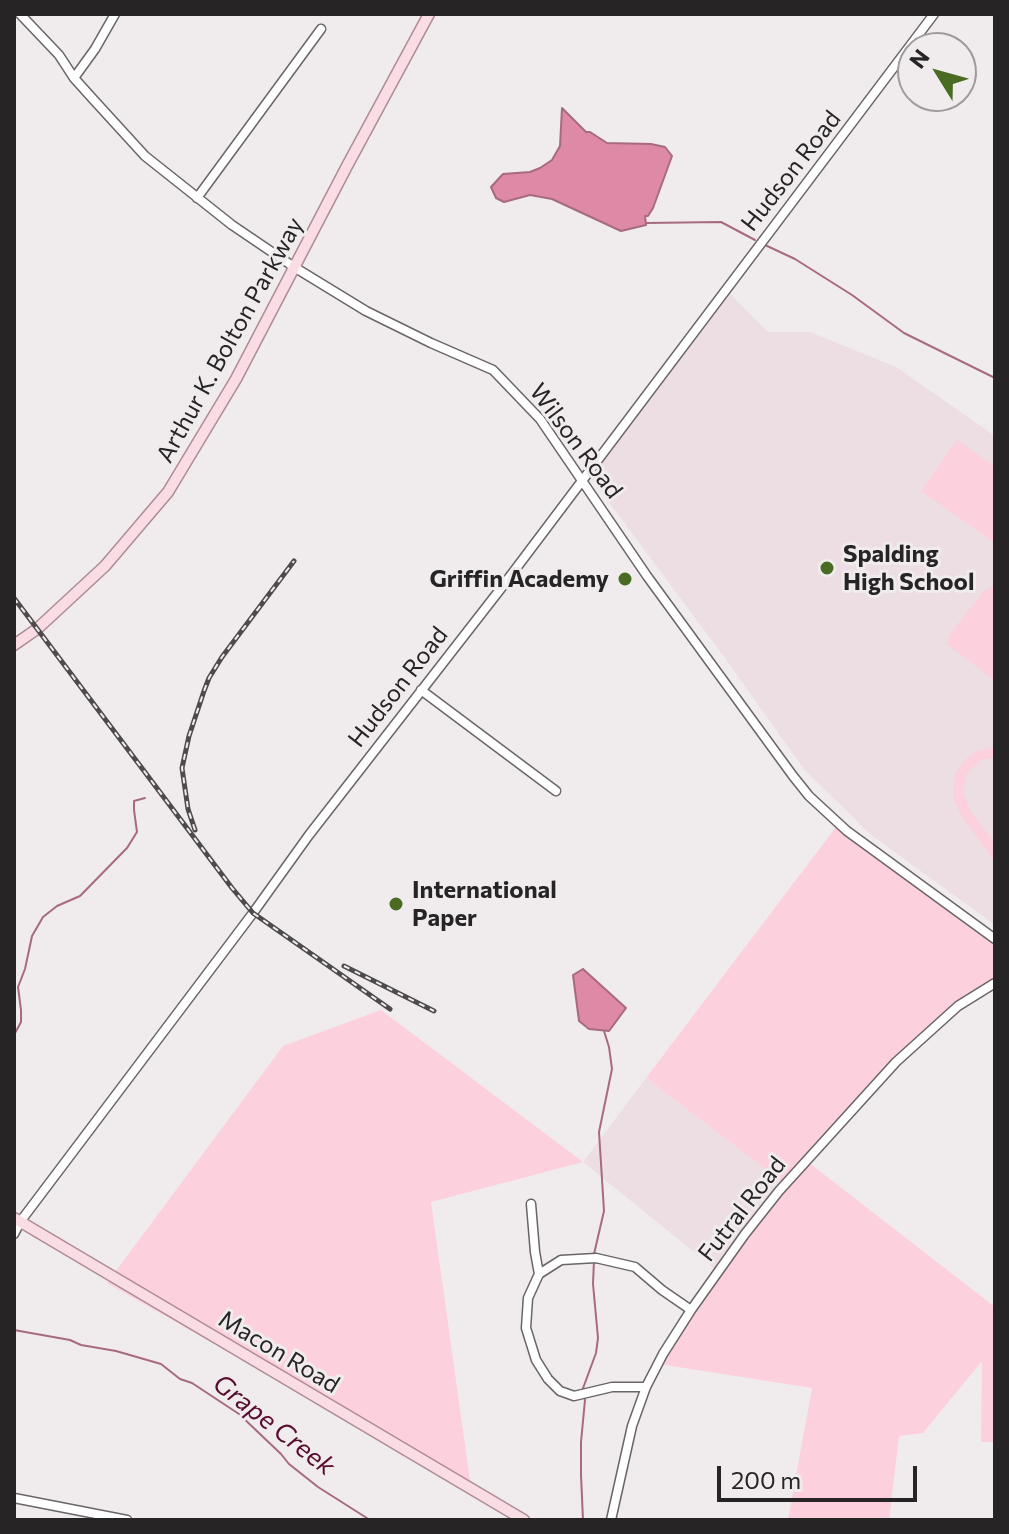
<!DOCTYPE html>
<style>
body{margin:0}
#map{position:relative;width:1009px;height:1534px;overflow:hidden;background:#f0ebec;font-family:Commissioner,sans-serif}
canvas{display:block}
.frame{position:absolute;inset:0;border:16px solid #262425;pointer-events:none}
.north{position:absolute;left:897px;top:32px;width:80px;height:80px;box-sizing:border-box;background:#f0ebec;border:2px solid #9f9b9c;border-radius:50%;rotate:307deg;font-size:22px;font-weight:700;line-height:32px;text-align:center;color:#262425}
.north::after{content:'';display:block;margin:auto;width:28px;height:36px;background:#496b22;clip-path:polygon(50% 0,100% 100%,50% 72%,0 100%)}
.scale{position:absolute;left:717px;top:1466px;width:200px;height:36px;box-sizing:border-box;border:4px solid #262425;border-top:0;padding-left:10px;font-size:24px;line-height:28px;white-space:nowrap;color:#262425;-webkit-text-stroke:6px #f0ebec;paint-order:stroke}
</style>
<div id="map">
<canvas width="1009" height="1534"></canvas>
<div class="frame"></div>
<div class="north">N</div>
<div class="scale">200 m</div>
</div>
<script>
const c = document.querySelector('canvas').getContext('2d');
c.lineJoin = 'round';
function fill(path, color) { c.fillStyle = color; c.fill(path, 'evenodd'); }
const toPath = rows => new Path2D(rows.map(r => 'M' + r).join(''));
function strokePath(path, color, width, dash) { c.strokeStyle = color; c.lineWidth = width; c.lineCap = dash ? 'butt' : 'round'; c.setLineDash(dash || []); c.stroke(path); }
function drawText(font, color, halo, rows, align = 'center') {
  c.font = font + ' Commissioner,sans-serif'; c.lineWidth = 6; c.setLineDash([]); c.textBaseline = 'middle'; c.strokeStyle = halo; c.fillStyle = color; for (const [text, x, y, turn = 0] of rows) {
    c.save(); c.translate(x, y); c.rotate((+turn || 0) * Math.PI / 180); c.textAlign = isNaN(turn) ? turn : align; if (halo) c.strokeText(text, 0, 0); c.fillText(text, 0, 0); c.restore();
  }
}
fill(toPath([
 [730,294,768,332,810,332,896,367,995,436,995,925,870,834,804,769,725,658,591,478],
 [646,1078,786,1185,720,1273,583,1162]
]), '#ecdee2');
fill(toPath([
 [957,440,995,467,995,543,921,491],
 [995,585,995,681,947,644,950,634,983,592],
 [995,747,995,757,981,760,967,773,963,791,969,808,995,844,995,862,961,815,954,800,953,791,955,775,964,761,977,751],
 [839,823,995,942,995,980,950,1010,804,1159,995,1307,995,1442,981,1442,982,1361,923,1433,899,1436,889,1520,788,1520,812,1388,659,1364,720,1273,786,1185,646,1078],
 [381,1010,583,1162,431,1202,472,1495,313,1400,107,1283,283,1046]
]), '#fdd0dd');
const water = toPath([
 [562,108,586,132,590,132,607,143,651,144,665,147,672,156,653,208,648,216,645,216,646,225,621,231,552,199,530,195,504,202,496,198,491,187,503,174,530,172,540,168,552,160,560,146,562,108],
 [583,969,626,1008,609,1031,589,1029,579,1021,573,975,583,969]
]);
fill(water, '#de89a5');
strokePath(water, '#a76b7f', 2);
strokePath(toPath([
 [646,223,721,222,755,240],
 [765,245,795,259,852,295,904,333,995,378],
 [14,1035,21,1022,21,1010,18,987,25,969,32,936,43,917,57,906,80,896,127,848,137,832,134,810,134,801,145,798],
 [594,1254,604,1211,599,1132,612,1069,609,1047,604,1031],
 [14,1330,70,1340,81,1345,116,1351,161,1364,180,1379,192,1383,239,1414,281,1454,289,1464,318,1487,370,1520],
 [582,1391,596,1353,598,1338,593,1284,594,1260],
 [583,1520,581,1475,581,1442,585,1400,584,1396]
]), '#a76b7f', 2);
const minor = toPath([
 [20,14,59,55,74,78,92,98,145,156,232,225,294,267,366,311,431,343,493,370,540,419,647,576,793,776,809,796,847,831,995,939],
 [74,78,95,49,115,14],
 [197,198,321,29],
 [421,690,556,791],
 [531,1204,535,1252,539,1274],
 [14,1234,20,1222,253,913,309,835,502,587,934,14],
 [646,1387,612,1387,574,1396,560,1391,548,1379,536,1360,526,1328,528,1298,539,1274,561,1260,596,1258,635,1267,662,1290,691,1310],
 [14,1498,127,1520],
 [611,1520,632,1426,646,1387,663,1354,691,1310,745,1234,779,1191,896,1062,958,1006,995,983]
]);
const major = toPath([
 [14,645,37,629,105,566,168,492,236,379,347,166,429,14],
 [14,1218,524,1520]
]);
strokePath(minor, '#6a6567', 11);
strokePath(major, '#ae8c96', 13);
strokePath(minor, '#fff', 8);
strokePath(major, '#fadce5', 10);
const rail = toPath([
 [14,598,232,888,253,913,390,1009],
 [195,830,188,809,182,768,189,736,204,691,209,678,222,657,294,561],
 [344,966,434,1011]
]);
strokePath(rail, '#4d4b4c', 5);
strokePath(rail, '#f0ebec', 2, [6]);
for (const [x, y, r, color] of [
 [827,568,8,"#496b22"],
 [625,579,8,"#496b22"],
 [396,904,8,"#496b22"]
]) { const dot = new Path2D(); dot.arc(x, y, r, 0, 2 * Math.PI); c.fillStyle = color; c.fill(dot); strokePath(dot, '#f0ebec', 3); }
drawText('24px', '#262425', '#f0ebec', [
 ["Hudson Road",791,171,-52],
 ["Arthur K. Bolton Parkway",230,340,-61],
 ["Wilson Road",576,441,53],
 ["Hudson Road",398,687,-52],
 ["Futral Road",742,1209,-52],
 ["Macon Road",279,1352,31]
]);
drawText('bold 24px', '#262425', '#f0ebec', [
 ["Spalding",843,554],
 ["High School",843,582],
 ["Griffin Academy",609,579,"right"],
 ["International",412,890],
 ["Paper",412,918]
], 'left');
drawText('italic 26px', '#580c2f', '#f0ebec', [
 ["Grape Creek",274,1425,38]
]);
</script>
